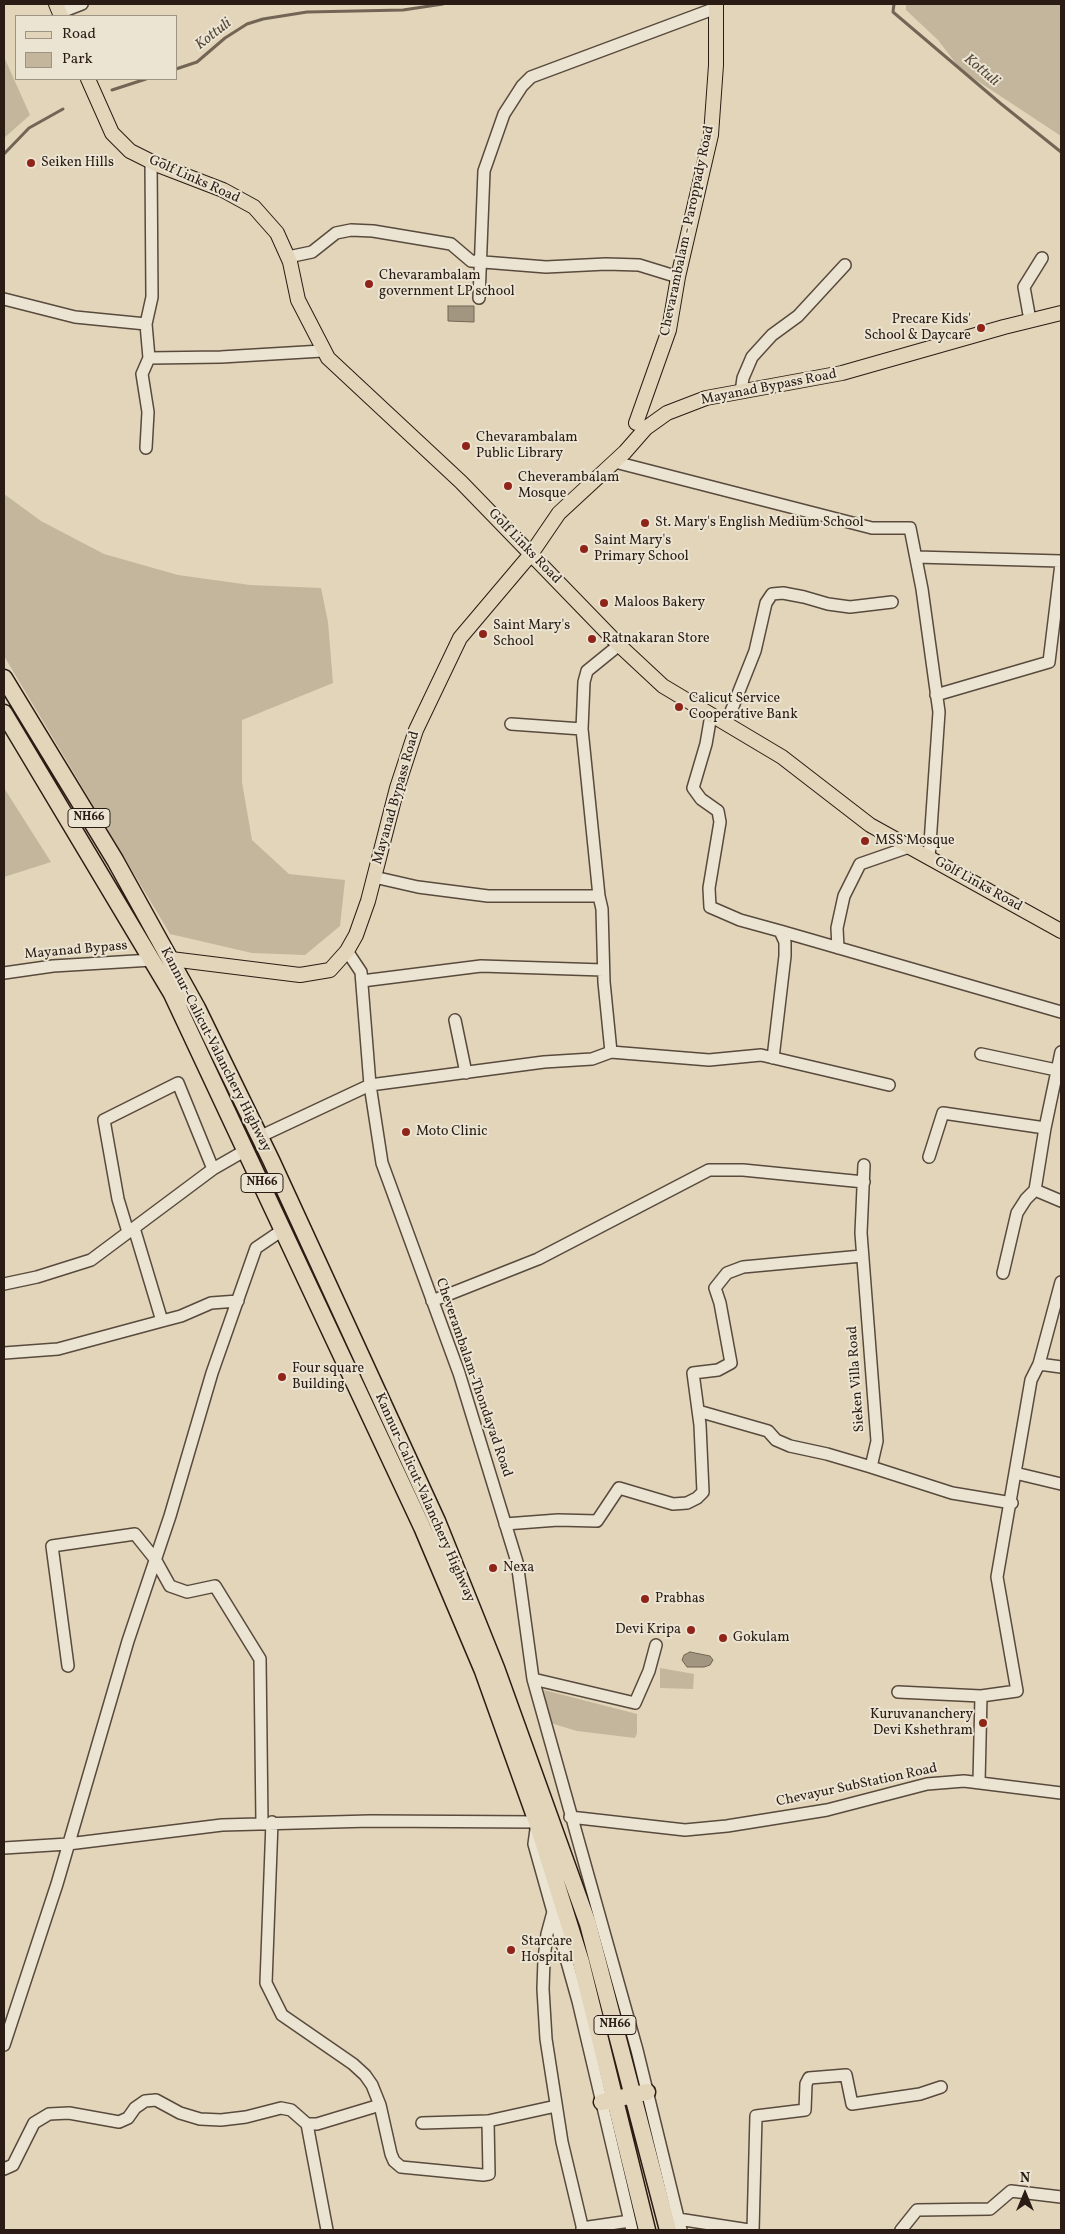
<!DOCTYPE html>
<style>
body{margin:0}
#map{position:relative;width:1065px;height:2234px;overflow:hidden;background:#e2d5b9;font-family:Vollkorn,serif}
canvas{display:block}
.frame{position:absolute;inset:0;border:5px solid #2a1c14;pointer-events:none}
.legend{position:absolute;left:15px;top:15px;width:162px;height:65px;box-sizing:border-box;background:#ece4d2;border:1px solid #9e9486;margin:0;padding:6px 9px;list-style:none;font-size:15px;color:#2a1c14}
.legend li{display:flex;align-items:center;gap:10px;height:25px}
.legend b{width:25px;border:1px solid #9e9486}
.north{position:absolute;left:1000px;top:2169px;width:50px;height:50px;-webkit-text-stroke:4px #ece4d2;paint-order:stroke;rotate:0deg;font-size:14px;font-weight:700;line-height:20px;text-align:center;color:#2a1c14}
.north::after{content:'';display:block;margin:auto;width:18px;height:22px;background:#2a1c14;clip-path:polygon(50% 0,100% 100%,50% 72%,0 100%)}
</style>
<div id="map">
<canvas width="1065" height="2234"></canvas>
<div class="frame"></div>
<ul class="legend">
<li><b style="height:6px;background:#e2d5b9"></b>Road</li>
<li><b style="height:14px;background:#c3b69d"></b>Park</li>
</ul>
<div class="north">N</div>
</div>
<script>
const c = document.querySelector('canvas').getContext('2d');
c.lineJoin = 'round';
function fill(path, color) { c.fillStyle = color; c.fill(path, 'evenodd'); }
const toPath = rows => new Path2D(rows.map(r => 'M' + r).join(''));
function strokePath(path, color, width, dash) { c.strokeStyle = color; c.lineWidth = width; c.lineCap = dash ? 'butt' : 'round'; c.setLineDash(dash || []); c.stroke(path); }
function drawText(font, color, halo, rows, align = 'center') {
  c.font = font + ' Vollkorn,serif'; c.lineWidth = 4; c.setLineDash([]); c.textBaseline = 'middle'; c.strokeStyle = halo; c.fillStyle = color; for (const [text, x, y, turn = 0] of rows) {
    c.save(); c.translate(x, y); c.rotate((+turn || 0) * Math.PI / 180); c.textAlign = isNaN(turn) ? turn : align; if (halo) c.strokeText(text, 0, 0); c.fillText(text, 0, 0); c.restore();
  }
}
fill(toPath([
 [906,4,1061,4,1061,136,961,70,938,40,906,10],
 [4,57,30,115,4,138],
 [4,494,41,521,104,554,178,575,250,585,321,588,328,622,333,683,242,720,242,782,252,840,289,874,345,880,340,926,305,955,252,953,170,934,4,656],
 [4,788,51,862,4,877],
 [660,1668,694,1674,693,1689,660,1688],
 [544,1690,637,1714,637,1733,635,1738,577,1731,554,1724,548,1721]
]), '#c3b69d');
const water = toPath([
 [448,306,474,306,474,322,448,321,448,306],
 [690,1652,710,1656,713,1660,710,1665,704,1667,687,1667,682,1660,684,1655,690,1652]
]);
fill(water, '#a39681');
strokePath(water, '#736555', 1);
strokePath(toPath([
 [894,4,893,12,1000,103,1061,152],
 [176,69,197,62,225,38,247,24,263,19,307,12,403,10,443,4],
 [112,90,146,79],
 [4,154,29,128,63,109]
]), '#736555', 3);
const minor = toPath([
 [59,13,82,4],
 [288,257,312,252,336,233,351,230,373,231,451,244,471,261,546,267,606,264,639,265,678,277],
 [479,298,484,171,504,114,522,86,531,77,716,8],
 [4,299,75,317,146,324],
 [1030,320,1024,287,1042,258],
 [149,358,221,357,322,351],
 [741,392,743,378,752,357,772,335,798,316,845,265],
 [146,448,148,412,142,374,149,358,146,324,152,297,151,161],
 [615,462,872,528,910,528,922,589,939,712,929,858],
 [916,557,1061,561],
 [936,695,1049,662,1061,564],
 [711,715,706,744,693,788,701,799,718,811,720,822,709,888,710,907,740,920,780,931,785,942,785,956,773,1058],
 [511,724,582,729],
 [726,724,755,651,766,603,772,594,783,593,804,597,828,604,850,607,892,602],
 [374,877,418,887,488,896,599,896],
 [780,931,1061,1012],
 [838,948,837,928,844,896,860,864,909,847],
 [347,951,361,972,370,1085,382,1163,459,1373,517,1562,533,1679,637,2050,681,2230],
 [4,973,53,966,152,960],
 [362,981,481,966,603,970],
 [455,1020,466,1073],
 [611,1052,604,982,602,909,599,896,582,729,584,682,587,671,619,645],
 [1061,1052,1045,1128,1035,1190,1061,1201],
 [981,1054,1061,1071],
 [259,1137,370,1085,544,1062,592,1059,611,1052,709,1060,761,1055,889,1085],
 [929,1157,943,1113,1045,1128],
 [128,1232,118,1199,104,1120,178,1083,213,1169],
 [1003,1273,1017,1213,1026,1199,1035,1190],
 [4,1284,37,1277,91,1260,213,1169,246,1150],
 [432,1301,538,1259,709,1170,743,1170,864,1182],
 [162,1321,181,1316,211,1303,238,1301],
 [4,1353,58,1349,162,1321,134,1228],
 [1039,1364,1061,1282],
 [698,1411,768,1431,776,1440,790,1446,827,1454,871,1467,877,1441,861,1233,864,1165],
 [871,1467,952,1493,1012,1503],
 [1015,1473,1061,1484],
 [505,1524,558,1520,597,1521,619,1488,673,1504,687,1503,697,1498,703,1492,700,1425,693,1373,718,1370,731,1363,720,1303,715,1288,727,1273,743,1267,862,1256],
 [68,1666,52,1546,135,1534,155,1559,170,1586,187,1592,215,1586,260,1659,262,1823],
 [533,1679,635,1703,649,1671,656,1645],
 [898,1692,981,1696],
 [979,1782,981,1696,1017,1691,997,1577,1031,1380,1039,1364,1061,1367],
 [570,1817,685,1830,727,1826,827,1810,927,1784,964,1781,1061,1793],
 [272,1822,266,1983,282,2015,353,2064,365,2075,372,2085,380,2105,391,2154,394,2161,401,2167,483,2175,489,2174,488,2121],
 [4,1848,68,1844,222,1825,370,1821,537,1822,534,1844,578,2001,632,2230],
 [553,1912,547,1934,544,1959,543,1989,546,2039,562,2142,583,2230],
 [4,2045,57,1884,128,1641,170,1516,212,1373,256,1248,284,1229],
 [422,2123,488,2121,556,2106],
 [307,2124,327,2230],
 [4,2169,13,2165,34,2123,49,2114,69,2113,119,2122,128,2118,135,2108,145,2101,156,2100,180,2113,200,2119,221,2120,246,2117,281,2108,291,2110,307,2124,317,2124,380,2105],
 [678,2219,749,2230],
 [582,2228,630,2221],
 [753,2230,756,2116,805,2110,806,2084,809,2078,846,2075,852,2104,920,2094,941,2087],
 [901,2230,917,2210,990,2209,1011,2191,1061,2197]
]);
const major = toPath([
 [56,4,61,16],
 [88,79,112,133,130,151,158,165,223,190,254,207,277,233,290,262,298,300,328,358,461,482,619,645,663,686,782,757,870,825,1061,931],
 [636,423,669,330,678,277,711,135,716,65,716,4],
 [171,959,300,975,330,970,347,951,356,935,368,901,397,788,416,730,460,638,531,554,559,513,625,452,646,428,667,413,706,398,842,373,1004,327,1061,313]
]);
const highway = toPath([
 [4,678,115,860,197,1008,271,1160,437,1521,496,1668,588,1924,668,2230],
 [4,713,172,994,422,1527,483,1671,537,1822,581,1962,647,2230],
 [602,2102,647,2092]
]);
strokePath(minor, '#584a3d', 14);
strokePath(major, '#2a1c14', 16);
strokePath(highway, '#2a1c14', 19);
strokePath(minor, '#ece4d2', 11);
strokePath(major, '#e2d5b9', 14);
strokePath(highway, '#e2d5b9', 16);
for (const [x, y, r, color] of [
 [31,163,5,"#8f2418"],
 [369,284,5,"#8f2418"],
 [981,328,5,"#8f2418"],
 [466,446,5,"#8f2418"],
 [508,486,5,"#8f2418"],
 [645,523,5,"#8f2418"],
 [584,549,5,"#8f2418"],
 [604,603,5,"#8f2418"],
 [483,634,5,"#8f2418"],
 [592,639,5,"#8f2418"],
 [679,707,5,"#8f2418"],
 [865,841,5,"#8f2418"],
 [406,1132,5,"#8f2418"],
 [282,1377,5,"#8f2418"],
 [493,1568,5,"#8f2418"],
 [645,1599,5,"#8f2418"],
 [691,1630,5,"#8f2418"],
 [723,1638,5,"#8f2418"],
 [983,1723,5,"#8f2418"],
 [511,1950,5,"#8f2418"]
]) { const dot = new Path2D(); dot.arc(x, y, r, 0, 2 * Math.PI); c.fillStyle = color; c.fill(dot); strokePath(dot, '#ece4d2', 2); }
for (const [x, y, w] of [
 [89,818,42],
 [262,1183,42],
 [615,2025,42]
]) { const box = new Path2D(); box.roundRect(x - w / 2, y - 9.5, w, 19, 4); c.fillStyle = '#ece4d2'; c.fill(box); strokePath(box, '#2a1c14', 1); }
drawText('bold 12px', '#2a1c14', null, [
 ["NH66",89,818],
 ["NH66",262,1183],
 ["NH66",615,2025]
]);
drawText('14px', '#2a1c14', '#ece4d2', [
 ["Seiken Hills",41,163],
 ["Chevarambalam",379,276],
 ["government LP school",379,292],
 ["Precare Kids'",971,320,"right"],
 ["School & Daycare",971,336,"right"],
 ["Chevarambalam",476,438],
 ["Public Library",476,454],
 ["Cheverambalam",518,478],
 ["Mosque",518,494],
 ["St. Mary's English Medium School",655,523],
 ["Saint Mary's",594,541],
 ["Primary School",594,557],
 ["Maloos Bakery",614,603],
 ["Saint Mary's",493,626],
 ["School",493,642],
 ["Ratnakaran Store",602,639],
 ["Calicut Service",689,699],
 ["Cooperative Bank",689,715],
 ["MSS Mosque",875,841],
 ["Moto Clinic",416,1132],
 ["Four square",292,1369],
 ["Building",292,1385],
 ["Nexa",503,1568],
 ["Prabhas",655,1599],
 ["Devi Kripa",681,1630,"right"],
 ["Gokulam",733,1638],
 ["Kuruvananchery",973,1715,"right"],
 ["Devi Kshethram",973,1731,"right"],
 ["Starcare",521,1942],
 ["Hospital",521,1958]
], 'left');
drawText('14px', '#2a1c14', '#ece4d2', [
 ["Golf Links Road",194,180,24],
 ["Chevarambalam - Paroppady Road",688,231,-78],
 ["Mayanad Bypass Road",769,388,-11],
 ["Golf Links Road",524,547,46],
 ["Mayanad Bypass Road",397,798,-74],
 ["Golf Links Road",978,885,29],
 ["Mayanad Bypass",76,951,-5],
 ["Kannur-Calicut-Valanchery Highway",215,1050,63],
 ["Cheverambalam-Thondayad Road",473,1378,71],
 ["Sieken Villa Road",857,1379,-94],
 ["Kannur-Calicut-Valanchery Highway",424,1498,66],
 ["Chevayur SubStation Road",857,1786,-12]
]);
drawText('italic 15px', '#54473a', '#ece4d2', [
 ["Kottuli",214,35,-38],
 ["Kottuli",981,71,40]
]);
</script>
